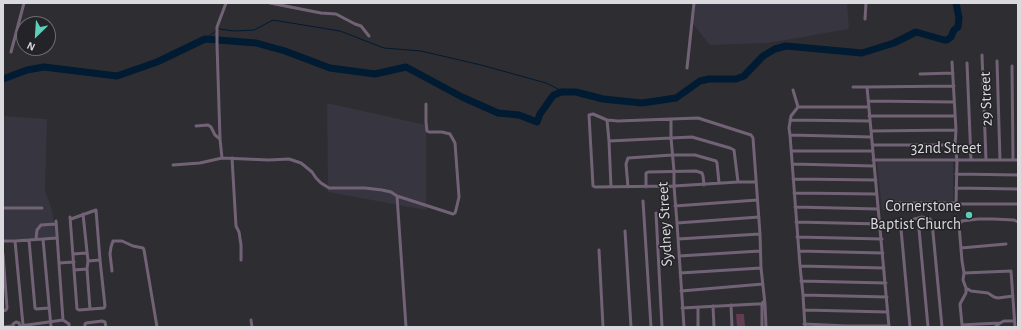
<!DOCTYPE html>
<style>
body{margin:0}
#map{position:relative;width:1021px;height:330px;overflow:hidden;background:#2e2d32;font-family:"Alegreya Sans",sans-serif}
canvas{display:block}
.frame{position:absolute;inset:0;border:4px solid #dad9dd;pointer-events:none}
.north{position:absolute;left:16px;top:16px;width:40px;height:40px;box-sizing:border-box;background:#242328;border:1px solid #6d6c70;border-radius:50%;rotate:205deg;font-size:11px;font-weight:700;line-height:16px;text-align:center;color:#dad9dd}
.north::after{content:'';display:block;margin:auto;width:14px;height:18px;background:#5dceb9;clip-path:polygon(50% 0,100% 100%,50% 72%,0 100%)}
</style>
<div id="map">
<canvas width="1021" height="330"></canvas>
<div class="frame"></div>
<div class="north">N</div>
</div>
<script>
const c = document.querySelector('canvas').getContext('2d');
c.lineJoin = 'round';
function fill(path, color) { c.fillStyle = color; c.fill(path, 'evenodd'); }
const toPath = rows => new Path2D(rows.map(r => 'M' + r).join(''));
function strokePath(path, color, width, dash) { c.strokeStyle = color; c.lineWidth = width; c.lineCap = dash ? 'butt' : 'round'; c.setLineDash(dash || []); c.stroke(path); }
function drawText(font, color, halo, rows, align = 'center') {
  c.font = font + ' "Alegreya Sans",sans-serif'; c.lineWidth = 3; c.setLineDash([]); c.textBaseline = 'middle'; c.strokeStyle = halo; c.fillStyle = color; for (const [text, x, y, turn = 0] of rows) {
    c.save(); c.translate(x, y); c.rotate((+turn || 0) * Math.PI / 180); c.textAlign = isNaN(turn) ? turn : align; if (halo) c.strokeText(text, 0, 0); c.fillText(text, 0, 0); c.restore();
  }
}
fill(toPath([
 [695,3,847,3,849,29,768,43,710,45,693,24],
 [327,103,426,125,426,210,328,192],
 [3,116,47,119,45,191,52,210,56,238,3,240],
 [877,162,953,162,953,210,882,210]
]), '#373540');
fill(toPath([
 [736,314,744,314,745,327,737,327]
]), '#613c53');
strokePath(toPath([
 [218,29,219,29,234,31,254,30,273,20,340,31,384,48,421,51,481,65,546,83,562,91],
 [205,39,216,31]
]), '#011b33', 1);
strokePath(toPath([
 [3,79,27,70,44,67,117,76,157,62,205,39,256,43,285,51,330,68,375,74,406,67,462,97,498,113,519,115,537,122,540,114,552,97,554,95,561,92,576,92,603,99,642,103,676,98,700,81,709,79,736,79,744,76,763,56,775,49,786,46,862,53,894,43,916,32,944,40,947,40,951,37,954,30,958,27,959,18,956,3]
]), '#011b33', 7);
strokePath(toPath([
 [226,3,217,27,217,44,220,139,222,158,269,160,289,159,301,163,306,167,312,172,316,178,321,183,329,188,365,188,382,190,391,192,397,196,453,214,455,213,456,210,459,197,455,143,450,134,442,132,429,132,427,131,426,122,426,104],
 [270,3,321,13,336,14,355,24,361,26,369,36],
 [865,19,866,3],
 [11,52,24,3],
 [982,55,986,160],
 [997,61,1000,160],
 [952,62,956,130,955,145,957,160,956,204,1018,204],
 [967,63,971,160],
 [1012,66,1013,160],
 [687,68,694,3],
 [920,74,953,73],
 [853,87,867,87,889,327],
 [867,87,954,86],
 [793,90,798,107],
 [868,101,954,102],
 [869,116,954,116],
 [671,119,671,138,674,171,674,186,677,223,684,327],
 [607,120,609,141,611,187],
 [790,120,870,121],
 [196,126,208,125,211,127,215,135,220,139],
 [871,131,956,130],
 [790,135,871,137],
 [609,141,692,137,730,148,734,150,738,182],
 [872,145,955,145],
 [791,151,873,151],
 [232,158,236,226,239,232,241,245,241,260],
 [873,160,1018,160],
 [792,164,874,166],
 [173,165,200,163,222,158],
 [956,174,1018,175],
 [793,179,876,180],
 [756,182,738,182,674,186,595,187,593,186,589,115,593,114,607,120,618,121,698,118,751,135,753,138,760,234,761,268,765,304,766,327],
 [628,187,626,164,628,158,672,155,695,155,716,161,717,163,719,183],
 [646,187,646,173,648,172,696,171,702,173,703,176,704,185],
 [956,188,1018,189],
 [794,193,877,194],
 [397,196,406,327],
 [643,201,651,327],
 [896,203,956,203],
 [675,206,757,200],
 [795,207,878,209],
 [3,208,42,208],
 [656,213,662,327],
 [83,214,88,261,87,269,90,309],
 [70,217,77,309,79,310,104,308,105,306,100,260,96,210,71,219],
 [918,218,928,327],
 [56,221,63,320],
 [796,222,880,224],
 [677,223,759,217],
 [625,231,631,327],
 [797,237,882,239],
 [36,239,37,230,41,225,56,224],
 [43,239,51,327],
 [678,239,760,234],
 [29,240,35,308,36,309,49,308],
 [3,241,15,241,57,238],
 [15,241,23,325],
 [961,248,1006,244],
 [599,250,603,327],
 [799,251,883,253],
 [3,254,7,308,6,310,3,311],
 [73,254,86,253],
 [679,256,760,251],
 [88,261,100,260],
 [59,263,74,262],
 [800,266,884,268],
 [74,270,87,269],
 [112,271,110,254,111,247,113,241,122,241,133,246,143,248,144,250,157,327],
 [680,273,761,268],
 [964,273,963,280,966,288,971,291,988,293,994,297,998,298,1013,296],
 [801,281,886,283],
 [966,288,966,293,960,304,962,325,979,324,1000,323],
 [681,291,763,284],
 [803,295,887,297],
 [731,305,732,327],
 [713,306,714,327],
 [698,307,698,327],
 [682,308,757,304,765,304],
 [804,310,888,312],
 [251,320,252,327],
 [804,324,846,326,889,326],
 [20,326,63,320,69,324,69,327],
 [3,327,12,326],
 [13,327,13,324,16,322,19,323,20,326],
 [85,327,85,324,86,323,102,321,105,322,106,327],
 [762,327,762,304,763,302],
 [805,327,803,295,800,266,790,135,789,128,791,116,798,107,868,107],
 [910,327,901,229,905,225,911,220,922,217,930,219,932,222,942,327],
 [995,327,1000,323,1004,321,1014,321],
 [1015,327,1011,271,964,273,962,261,959,225,962,221,978,219,993,219,1014,220,1018,222]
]), '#716375', 3);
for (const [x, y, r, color] of [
 [969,215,4,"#5dceb9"]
]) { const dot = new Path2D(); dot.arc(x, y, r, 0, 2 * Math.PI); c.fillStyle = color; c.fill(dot); strokePath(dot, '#242328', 1.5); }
drawText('16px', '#dad9dd', '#242328', [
 ["29 Street",986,99,-92],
 ["32nd Street",946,148],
 ["Sydney Street",665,224,-93]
]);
drawText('16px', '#dad9dd', '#242328', [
 ["Cornerstone",961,206],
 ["Baptist Church",961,224]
], 'right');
</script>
